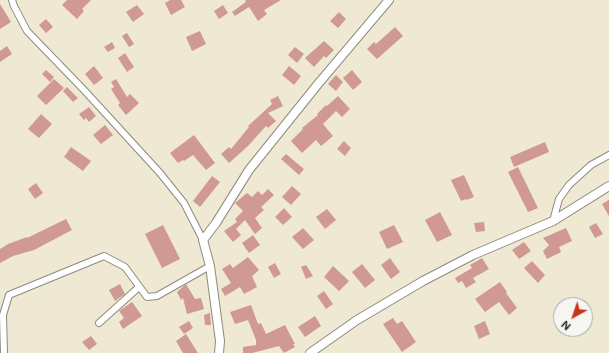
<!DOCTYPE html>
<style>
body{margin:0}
#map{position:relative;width:609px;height:353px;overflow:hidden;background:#efe9d3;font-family:Mali,sans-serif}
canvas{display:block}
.north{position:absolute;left:553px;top:297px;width:40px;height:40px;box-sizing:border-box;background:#f6f6f2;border:1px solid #a5a5a2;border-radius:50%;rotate:220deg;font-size:11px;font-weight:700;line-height:16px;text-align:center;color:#2b2b2b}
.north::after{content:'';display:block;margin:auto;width:14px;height:18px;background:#c8321e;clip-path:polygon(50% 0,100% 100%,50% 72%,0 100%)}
</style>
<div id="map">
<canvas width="609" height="353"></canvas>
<div class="north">N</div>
</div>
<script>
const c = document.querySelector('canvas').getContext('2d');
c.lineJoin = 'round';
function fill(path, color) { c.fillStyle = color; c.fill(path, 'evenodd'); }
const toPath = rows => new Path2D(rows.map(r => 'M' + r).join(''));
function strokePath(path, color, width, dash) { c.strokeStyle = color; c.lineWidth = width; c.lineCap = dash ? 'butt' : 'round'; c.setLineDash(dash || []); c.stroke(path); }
fill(toPath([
 [67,0,91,0,82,9,84,11,77,19,62,5],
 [170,0,181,0,185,7,171,15,165,3],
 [245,0,281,0,264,10,267,14,258,21,249,7,235,16,232,12,246,2],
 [0,4,11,22,0,29],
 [137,5,144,14,133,22,126,12],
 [223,5,228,13,219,19,214,11],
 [339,12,346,19,338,28,330,21],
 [46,19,53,27,46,33,39,25],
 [395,27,403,36,377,59,367,49,374,42,376,44],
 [200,31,206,44,192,51,186,37],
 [127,33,134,44,129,47,122,36],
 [324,41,334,50,326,58,324,56,314,67,305,58],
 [112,42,115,48,108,52,104,47],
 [7,46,12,54,0,62,0,51],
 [295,47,304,54,297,63,288,55],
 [125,53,134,67,127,72,118,58],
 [94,66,103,78,94,85,85,74],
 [289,66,301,76,294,85,282,75],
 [46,70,54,77,50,82,42,74],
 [352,70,362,82,353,90,343,78],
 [336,75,343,82,336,91,328,84],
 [54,79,64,88,46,105,37,96],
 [116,79,127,97,130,94,139,103,126,115,118,105,120,103,111,89,114,87,111,82],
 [67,87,78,98,73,102,63,91],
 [278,96,283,106,268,113,276,121,268,128,266,126,248,146,229,163,221,154,229,147,231,149,249,127,248,126,272,104,270,100],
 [338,96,350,109,342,117,336,111,323,124,333,136,321,146,316,140,302,153,291,141,303,129,302,128,318,115,317,114,326,105,327,106],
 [89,107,96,116,89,122,86,118,84,120,79,114],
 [41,114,52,124,39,138,28,129],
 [105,125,113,135,101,144,93,135],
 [194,135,215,163,206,170,193,155,184,161,183,160,178,163,170,153],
 [344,141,351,148,345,156,337,149],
 [545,142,549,152,514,167,510,157],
 [71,147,91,161,83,171,64,157],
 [286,154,304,169,299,175,281,159],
 [518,167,538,208,528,212,508,172],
 [464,175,474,197,466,200,466,199,461,201,451,180],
 [212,176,220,182,200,207,193,201],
 [36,183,43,193,35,199,28,189],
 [292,186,301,194,291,205,282,197],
 [268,189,274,195,261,207,264,210,255,218,262,228,255,234,245,220,236,229,241,235,233,242,224,231,237,222,235,219,243,211,235,203,247,193,252,197,258,191,262,195],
 [609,200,609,216,602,204],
 [284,208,292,217,283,225,275,217],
 [327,209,336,220,325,229,316,217],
 [440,212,452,235,437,242,425,220],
 [66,219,72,230,34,250,13,256,0,263,0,249,8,244,27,237,27,238],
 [484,222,485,231,476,232,474,223],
 [596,223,603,234,595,238,589,227],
 [163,225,180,259,162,268,145,234],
 [394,225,403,242,387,249,379,232],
 [303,228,314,240,303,249,292,237],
 [566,228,572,241,559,247,561,252,547,259,543,251,549,245,543,238],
 [253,235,260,245,249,253,242,243],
 [524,242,531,251,519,259,512,250],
 [248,257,259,270,252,276,257,287,244,294,240,287,225,296,221,289,231,283,222,269,230,264,233,268],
 [390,258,400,272,391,279,381,265],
 [482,258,489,269,473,278,476,282,466,288,462,281,458,283,455,278,472,268,470,265],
 [532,261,545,275,538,283,524,268],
 [275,263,281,274,274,278,268,267],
 [362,264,375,280,365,288,352,272],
 [306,265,313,276,306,279,301,267],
 [333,266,349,281,339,291,324,277],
 [500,282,507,292,506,293,517,308,509,315,499,302,485,312,475,299],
 [120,284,125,294,115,301,109,290],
 [186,284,195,299,201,298,204,309,187,314,183,298,181,300,177,292],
 [324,291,333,304,326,309,317,296],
 [132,302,142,316,123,329,119,322,124,318,119,311],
 [251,305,258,324,261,323,266,334,285,325,295,344,293,344,295,347,284,353,279,346,252,353,243,353,243,347,256,345,256,340,248,320,235,324,230,312],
 [210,313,211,325,205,325,204,315],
 [315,316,321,326,305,337,298,327],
 [393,318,397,324,402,321,416,342,402,352,383,324],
 [189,321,193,328,184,334,179,327],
 [485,321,490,334,479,339,474,326],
 [186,334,198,353,183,353,176,341],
 [91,336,97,344,89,350,82,342]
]), '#d09992');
const minor = toPath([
 [12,0,14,6,27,31,84,90,160,173,184,203,203,240],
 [553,221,559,199,569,185,591,165,609,155],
 [99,323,139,287],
 [4,353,3,315,9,295,104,256,125,267,147,297,157,296,210,266]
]);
const tertiary = toPath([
 [219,353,220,341,210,266,203,240,216,223,249,170,318,84,389,0],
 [310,353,357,320,423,281,473,255,553,221,609,186]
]);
strokePath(minor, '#8d8a7f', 8);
strokePath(tertiary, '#8d8a7f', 10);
strokePath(minor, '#fff', 6);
strokePath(tertiary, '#fff', 8);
</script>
